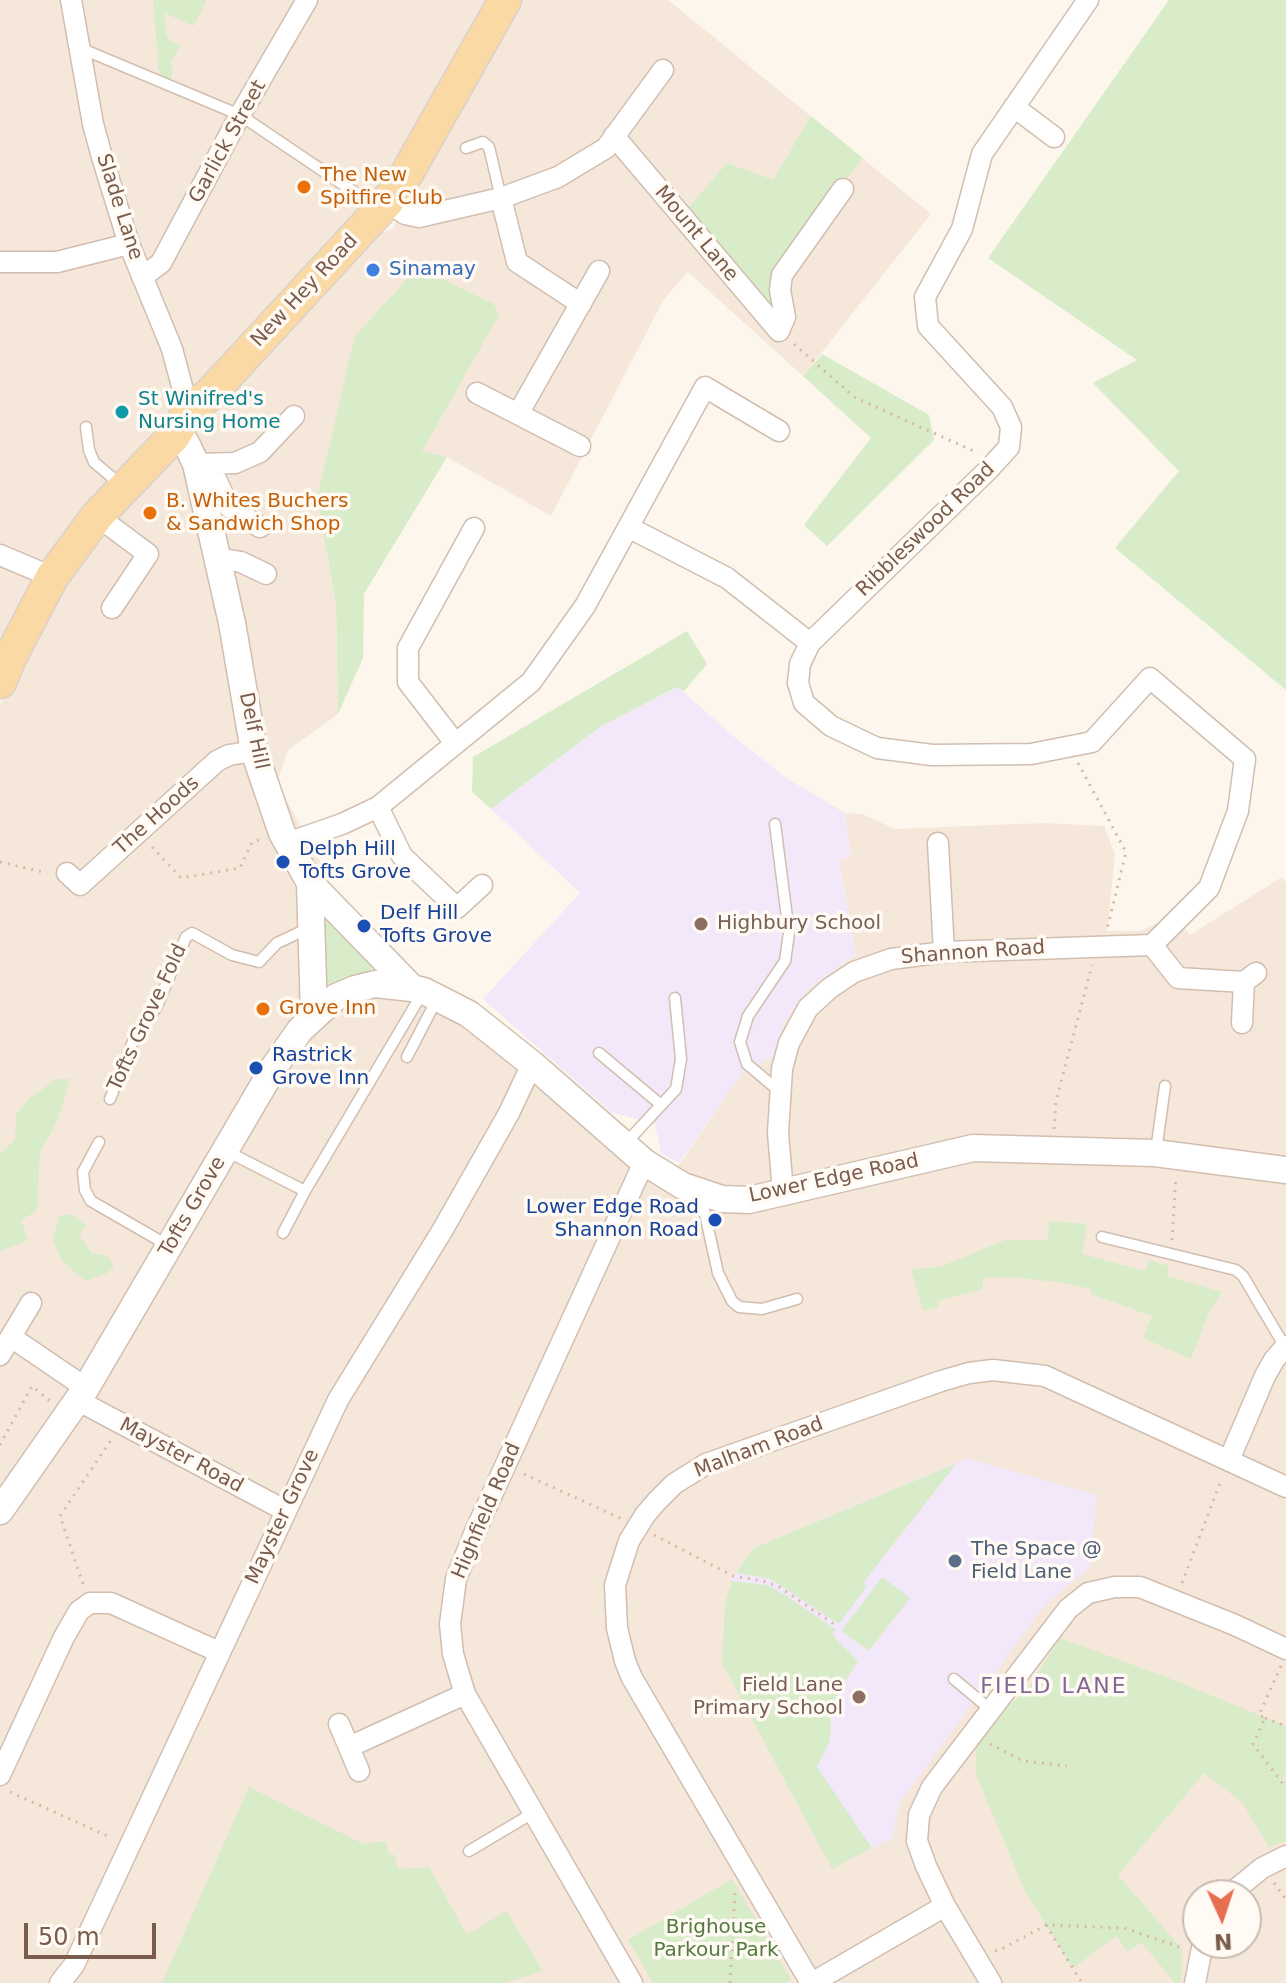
<!DOCTYPE html>
<style>
body{margin:0}
#map{position:relative;width:1286px;height:1983px;overflow:hidden;background:#fdf6ec;font-family:"DejaVu Sans",sans-serif}
canvas{display:block}
.north{position:absolute;left:1182px;top:1879px;width:80px;height:80px;box-sizing:border-box;background:#fffaf3;border:2px solid #cabbb1;border-radius:50%;rotate:177deg;font-size:22px;font-weight:700;line-height:32px;text-align:center;color:#7a5c4d}
.north::after{content:'';display:block;margin:auto;width:28px;height:36px;background:#e76f51;clip-path:polygon(50% 0,100% 100%,50% 72%,0 100%)}
.scale{position:absolute;left:24px;top:1923px;width:132px;height:36px;box-sizing:border-box;border:4px solid #7a5c4d;border-top:0;padding-left:10px;font-size:24px;line-height:28px;white-space:nowrap;color:#7a5c4d;-webkit-text-stroke:6px #fffaf3;paint-order:stroke}
</style>
<div id="map">
<canvas width="1286" height="1983"></canvas>
<div class="north">N</div>
<div class="scale">50 m</div>
</div>
<script>
const c = document.querySelector('canvas').getContext('2d');
c.lineJoin = 'round';
function fill(path, color) { c.fillStyle = color; c.fill(path, 'evenodd'); }
const toPath = rows => new Path2D(rows.map(r => 'M' + r).join(''));
function strokePath(path, color, width, dash) { c.strokeStyle = color; c.lineWidth = width; c.lineCap = dash ? 'butt' : 'round'; c.setLineDash(dash || []); c.stroke(path); }
function drawText(font, color, halo, rows, align = 'center') {
  c.font = font + ' "DejaVu Sans",sans-serif'; c.lineWidth = 7; c.setLineDash([]); c.textBaseline = 'middle'; c.strokeStyle = halo; c.fillStyle = color; for (const [text, x, y, turn = 0] of rows) {
    c.save(); c.translate(x, y); c.rotate((+turn || 0) * Math.PI / 180); c.textAlign = isNaN(turn) ? turn : align; if (halo) c.strokeText(text, 0, 0); c.fillText(text, 0, 0); c.restore();
  }
}
fill(toPath([
 [0,0,489,0,375,195,102,486,30,596,0,664],
 [519,0,668,0,931,214,803,376,688,272,664,299,551,516,447,457,422,451,317,498,336,604,338,714,288,750,277,783,329,877,335,920,468,1025,662,1190,743,1071,774,1056,784,1023,799,1001,813,985,856,955,839,860,851,856,845,813,862,814,895,829,1043,823,1104,826,1115,855,1107,931,1141,931,1175,914,1190,935,1282,877,1286,883,1286,1983,0,1983,0,706,11,677,39,620,119,509,378,233,393,229,409,190],
 [1198,1895,1246,1895,1246,1943,1198,1943]
]), '#f5e8da');
fill(toPath([
 [678,687,739,741,788,779,845,813,851,856,839,860,856,955,813,985,799,1001,784,1023,774,1056,743,1072,679,1163,661,1153,655,1124,611,1112,483,999,580,893,491,809,600,727],
 [967,1458,1097,1495,1090,1567,1044,1606,899,1804,893,1838,832,1869,722,1663,726,1603,733,1576,754,1548]
]), '#f3e8fa');
fill(toPath([
 [153,0,207,0,194,26,164,13,166,33,170,41,181,45,171,61,173,70,169,85,160,81],
 [1169,0,1286,0,1286,690,1115,548,1179,471,1093,383,1137,360,988,258],
 [811,116,863,158,779,261,773,278,775,315,685,212,727,163,773,180],
 [410,276,442,279,494,304,499,315,422,451,447,457,364,594,363,658,338,714,336,604,317,498,355,336],
 [822,354,929,415,934,440,827,546,804,525,871,438,803,376],
 [687,631,707,664,684,691,677,687,600,727,491,809,472,792,473,757],
 [326,922,331,923,371,967,371,973,325,984,322,923],
 [56,1079,70,1079,58,1119,40,1153,37,1211,21,1220,28,1240,0,1251,0,1154,15,1139,16,1114,30,1098],
 [71,1214,86,1225,79,1235,92,1253,108,1256,114,1267,105,1274,85,1281,63,1262,53,1241,59,1216],
 [1049,1221,1087,1224,1082,1254,1145,1271,1149,1260,1169,1266,1167,1276,1222,1292,1210,1310,1191,1359,1143,1338,1152,1316,1091,1294,1091,1289,1064,1283,1012,1277,983,1278,983,1289,937,1301,938,1307,923,1311,911,1269,940,1267,1005,1240,1048,1240],
 [957,1463,863,1583,867,1586,839,1624,770,1579,736,1573,754,1548],
 [882,1577,910,1598,869,1651,841,1631],
 [732,1581,767,1585,785,1595,835,1629,833,1634,835,1638,858,1661,831,1705,830,1741,817,1767,872,1848,832,1869,722,1663,725,1603],
 [1060,1638,1166,1677,1286,1726,1286,1774,1282,1778,1286,1782,1286,1841,1269,1847,1242,1802,1204,1773,1118,1875,1182,1949,1181,1983,1175,1983,1141,1942,1128,1952,1116,1936,1073,1968,1026,1893,976,1775,976,1749,994,1722,1031,1684],
 [249,1787,364,1844,385,1841,389,1855,394,1854,398,1869,429,1867,467,1935,506,1911,543,1971,504,1983,162,1983],
 [732,1879,791,1979,785,1983,653,1983,628,1940]
]), '#d8ecc9');
const service = toPath([
 [80,48,240,115,375,206],
 [466,148,483,142,489,147,501,198],
 [86,427,89,450,94,462,122,486],
 [775,824,789,933,785,961,748,1016,740,1042,747,1064,779,1091],
 [599,1053,660,1104],
 [407,1057,437,999],
 [110,1099,134,1039,157,1006,186,937,192,933,232,955,259,962,277,943,309,928],
 [99,1142,83,1172,85,1190,91,1201,169,1246],
 [625,1144,676,1089,681,1059,675,998],
 [226,1151,305,1191,423,992],
 [1156,1151,1165,1086],
 [701,1196,718,1273,732,1301,739,1307,762,1309,797,1299],
 [283,1233,305,1191],
 [1102,1237,1236,1270,1243,1276,1285,1347],
 [954,1679,992,1711],
 [469,1851,533,1813]
]);
const minor = toPath([
 [71,0,93,124,102,157,129,244,172,349,183,390,191,407],
 [1088,0,982,154,962,229,925,297,928,326,1002,407,1011,427,1009,447,989,469,810,643,800,664,798,683,804,703,831,726,877,748,932,755,1031,754,1092,742,1150,678,1245,759,1238,811,1209,888,1152,945],
 [1014,107,1054,137],
 [614,136,779,331,785,317,780,290,782,275,843,189],
 [501,198,517,262,581,304],
 [387,202,405,214,419,217,501,198,558,177,606,148,663,70],
 [0,262,57,262,129,244],
 [142,277,161,263,240,115,307,0],
 [477,393,580,446],
 [518,414,599,271],
 [196,464,235,463,260,452,294,416],
 [209,464,229,507,260,527],
 [97,516,148,554,112,608],
 [630,528,727,578,810,643],
 [0,555,52,577],
 [218,558,241,562,266,574],
 [455,743,408,682,408,648,474,528],
 [378,807,402,856,457,908,482,885],
 [287,843,342,824,378,807,531,682,585,606,705,387,779,431],
 [938,843,944,952],
 [67,873,80,885,217,761,229,755,254,751],
 [1152,945,1178,978,1244,982],
 [1242,1023,1244,982,1256,973],
 [786,1193,782,1180,778,1133,782,1069,789,1043,808,1008,830,988,854,972,891,959,944,952,1152,945],
 [11,1337,86,1388],
 [0,1355,31,1303],
 [77,1400,286,1511],
 [1229,1460,1265,1376,1274,1360,1286,1346],
 [339,1724,359,1771],
 [349,1747,465,1694],
 [0,1775,64,1637,79,1611,90,1603,111,1603,219,1652],
 [1229,1895,1262,1868,1286,1856],
 [60,1983,74,1965,338,1400,442,1231,509,1113,532,1064],
 [632,1983,465,1694,453,1654,450,1624,456,1579,474,1534,644,1162],
 [811,1983,632,1678,625,1661,617,1628,615,1585,629,1541,645,1515,657,1501,674,1484,706,1464,941,1381,969,1373,993,1370,1045,1376,1286,1487],
 [812,1983,945,1906],
 [991,1983,945,1906,926,1866,917,1841,919,1815,932,1787,1068,1609,1088,1593,1115,1587,1140,1587,1235,1625,1286,1649],
 [1195,1983,1203,1943]
]);
const tertiary = toPath([
 [174,436,186,443,196,464,232,623,254,751,282,833,310,883,412,988],
 [310,883,314,1015],
 [0,1511,86,1388,274,1067,300,1030,336,997,355,989,375,984,412,988,424,991,469,1014,532,1064,644,1162,683,1186,722,1199,749,1200,973,1148,1155,1153,1286,1170]
]);
const primary = toPath([
 [0,682,11,656,52,577,97,516,174,436,191,407,208,396,387,202,407,173,505,0]
]);
strokePath(service, '#d1beb0', 13);
strokePath(minor, '#d1beb0', 23);
strokePath(tertiary, '#d1beb0', 29);
strokePath(primary, '#dad1cd', 35);
strokePath(toPath([
 [794,344,854,397,978,453],
 [1078,763,1126,852,1107,929],
 [152,847,181,878,240,868,252,842,262,839],
 [0,862,47,873],
 [1054,1129,1056,1101,1092,965],
 [1172,1240,1176,1176],
 [0,1445,32,1386,51,1402],
 [524,1474,622,1519],
 [654,1535,733,1576,763,1581,779,1587,837,1626],
 [1182,1583,1222,1478],
 [83,1584,60,1516,111,1440],
 [1281,1666,1259,1715,1265,1718,1253,1744,1286,1788],
 [1265,1718,1286,1726],
 [990,1744,1023,1761,1067,1766],
 [10,1792,112,1838],
 [1274,1883,1286,1899],
 [1046,1925,1082,1983],
 [995,1951,1000,1950,1046,1925,1124,1928,1185,1949],
 [730,1983,735,1891]
]), '#d9b8a5', 3, [2, 6]);
strokePath(service, '#fff', 10);
strokePath(minor, '#fff', 20);
strokePath(tertiary, '#fff', 26);
strokePath(primary, '#fbd9a5', 32);
for (const [x, y, r, color] of [
 [304,187,8,"#e8710a"],
 [373,270,8,"#3f7fe0"],
 [122,412,8,"#0f9aa8"],
 [150,513,8,"#e8710a"],
 [283,862,8,"#1a4fb4"],
 [701,924,8,"#8d6e63"],
 [364,926,8,"#1a4fb4"],
 [263,1009,8,"#e8710a"],
 [256,1068,8,"#1a4fb4"],
 [715,1220,8,"#1a4fb4"],
 [955,1561,8,"#5c6f8a"],
 [859,1697,8,"#8d6e63"]
]) { const dot = new Path2D(); dot.arc(x, y, r, 0, 2 * Math.PI); c.fillStyle = color; c.fill(dot); strokePath(dot, '#fffaf3', 3); }
drawText('20px', '#7a5c4d', '#fffaf3', [
 ["Garlick Street",228,142,-61],
 ["Slade Lane",119,207,72],
 ["Mount Lane",696,234,50],
 ["New Hey Road",305,291,-47],
 ["Ribbleswood Road",926,530,-44],
 ["Delf Hill",253,731,78],
 ["The Hoods",157,816,-42],
 ["Shannon Road",973,953,-4],
 ["Tofts Grove Fold",148,1018,-65],
 ["Lower Edge Road",834,1179,-12],
 ["Tofts Grove",193,1207,-60],
 ["Malham Road",759,1448,-21],
 ["Mayster Road",181,1456,28],
 ["Highfield Road",487,1511,-67],
 ["Mayster Grove",283,1517,-65]
]);
drawText('20px', '#c56008', '#fffaf3', [
 ["The New",320,176],
 ["Spitfire Club",320,199],
 ["B. Whites Buchers",166,502],
 ["& Sandwich Shop",166,525],
 ["Grove Inn",279,1009]
], 'left');
drawText('20px', '#366cbe', '#fffaf3', [
 ["Sinamay",389,270]
], 'left');
drawText('20px', '#0d838f', '#fffaf3', [
 ["St Winifred's",138,400],
 ["Nursing Home",138,423]
], 'left');
drawText('20px', '#164399', '#fffaf3', [
 ["Delph Hill",299,850],
 ["Tofts Grove",299,873],
 ["Delf Hill",380,914],
 ["Tofts Grove",380,937],
 ["Rastrick",272,1056],
 ["Grove Inn",272,1079],
 ["Lower Edge Road",699,1208,"right"],
 ["Shannon Road",699,1231,"right"]
], 'left');
drawText('20px', '#785e54', '#fffaf3', [
 ["Highbury School",717,924],
 ["Field Lane",843,1686,"right"],
 ["Primary School",843,1709,"right"]
], 'left');
drawText('20px', '#4e5e75', '#fffaf3', [
 ["The Space @",971,1550],
 ["Field Lane",971,1573]
], 'left');
drawText('20px', '#537a41', '#fffaf3', [
 ["Brighouse",716,1928],
 ["Parkour Park",716,1951]
]);
c.letterSpacing = '2px';
drawText('22px', '#846695', '#fffaf3', [
 ["FIELD LANE",1054,1687]
]);
c.letterSpacing = '0px';
</script>
